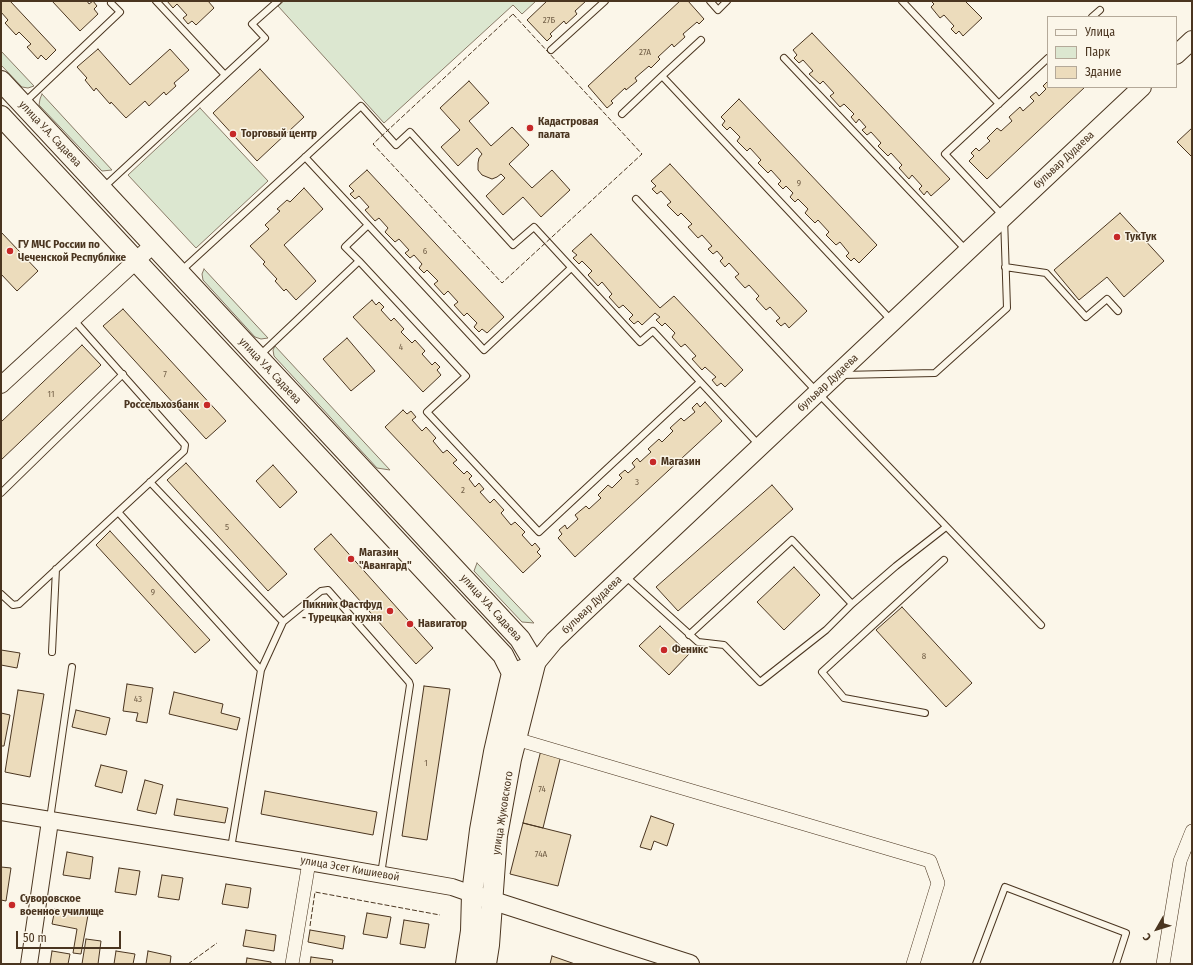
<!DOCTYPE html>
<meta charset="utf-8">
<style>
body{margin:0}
#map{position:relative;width:1193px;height:965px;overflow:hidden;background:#fbf6e9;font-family:"Fira Sans Condensed",sans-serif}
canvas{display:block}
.frame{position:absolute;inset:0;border:2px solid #4a3520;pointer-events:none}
.legend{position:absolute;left:1047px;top:16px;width:130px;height:72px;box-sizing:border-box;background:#fbf6e9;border:1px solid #b4a999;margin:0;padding:5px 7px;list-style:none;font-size:12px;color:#4a3520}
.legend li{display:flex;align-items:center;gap:8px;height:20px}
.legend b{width:20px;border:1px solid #b4a999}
.north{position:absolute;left:1137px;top:909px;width:40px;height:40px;-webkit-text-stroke:3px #fbf6e9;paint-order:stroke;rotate:231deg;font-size:11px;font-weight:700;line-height:16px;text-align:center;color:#4a3520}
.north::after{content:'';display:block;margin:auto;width:14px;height:18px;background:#4a3520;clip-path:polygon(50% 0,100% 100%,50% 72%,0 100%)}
.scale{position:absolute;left:16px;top:931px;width:105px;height:18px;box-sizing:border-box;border:2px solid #4a3520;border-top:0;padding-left:5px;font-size:12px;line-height:14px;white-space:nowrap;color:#4a3520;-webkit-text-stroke:3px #fbf6e9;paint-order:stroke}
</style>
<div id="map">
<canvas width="1193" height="965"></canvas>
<div class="frame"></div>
<ul class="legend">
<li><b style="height:5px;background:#fbf6e9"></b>Улица</li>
<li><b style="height:11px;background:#dce7d0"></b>Парк</li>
<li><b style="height:11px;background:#ecdcbc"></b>Здание</li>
</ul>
<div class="north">С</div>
<div class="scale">50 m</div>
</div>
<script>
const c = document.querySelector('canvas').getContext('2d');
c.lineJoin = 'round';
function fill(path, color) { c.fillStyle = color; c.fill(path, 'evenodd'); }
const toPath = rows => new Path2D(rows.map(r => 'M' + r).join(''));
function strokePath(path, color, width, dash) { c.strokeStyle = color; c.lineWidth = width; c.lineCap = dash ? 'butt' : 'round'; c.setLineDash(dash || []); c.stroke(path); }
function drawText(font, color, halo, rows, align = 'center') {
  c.font = font + ' "Fira Sans Condensed",sans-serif'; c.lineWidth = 3; c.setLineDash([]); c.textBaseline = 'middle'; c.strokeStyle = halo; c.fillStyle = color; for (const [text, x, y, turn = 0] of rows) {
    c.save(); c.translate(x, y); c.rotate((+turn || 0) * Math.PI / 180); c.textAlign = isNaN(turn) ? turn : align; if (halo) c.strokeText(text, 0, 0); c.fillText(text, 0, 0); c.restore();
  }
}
const green = toPath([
 [284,1,536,1,522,14,513,5,384,123,278,6,284,1],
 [1,51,34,86,28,88,22,87,1,65,1,51],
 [42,94,112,170,102,171,39,105,40,99,42,94],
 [200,108,268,181,196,248,128,175,200,108],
 [204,269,268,338,261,339,255,337,203,280,202,274,204,269],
 [275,346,390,470,377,468,274,356,273,350,275,346],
 [477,563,534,623,522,622,474,571,477,563]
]);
fill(green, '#dce7d0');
strokePath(green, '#887966', 1);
const building = toPath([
 [1,1,10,1,56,50,46,60,41,55,38,59,27,47,31,44,19,32,16,35,5,23,8,20,1,12,1,1],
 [52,1,87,1,89,4,93,1,97,6,94,9,98,14,80,31,52,1],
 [167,1,208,1,214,8,196,25,192,21,188,24,183,18,187,15,177,4,173,8,167,1],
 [547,1,586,1,575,11,577,14,566,24,564,21,550,34,552,36,547,41,527,20,547,1],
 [680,1,688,1,704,19,699,24,697,22,683,34,685,37,674,47,672,44,658,57,660,59,651,68,649,66,635,78,637,81,626,90,625,88,611,101,613,103,607,108,588,86,680,1],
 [931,1,965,1,982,18,963,36,959,31,956,34,951,29,954,26,944,15,940,18,931,7,934,4,931,1],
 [812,33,950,179,931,196,927,191,924,195,919,189,922,186,912,175,909,179,899,168,902,165,891,153,888,156,878,146,881,143,871,132,867,135,862,130,866,127,859,119,856,123,851,117,854,114,844,104,840,107,830,96,834,93,823,81,820,84,809,74,813,71,803,60,799,63,794,58,797,55,793,50,812,33],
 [98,49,130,85,170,49,189,70,174,83,176,86,166,95,164,92,149,106,145,101,126,118,111,102,110,104,96,88,94,91,85,80,87,78,77,67,98,49],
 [260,69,304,117,257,161,213,113,260,69],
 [469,81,489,103,469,121,491,146,512,127,529,145,509,164,532,188,552,170,570,190,541,217,523,197,503,215,486,196,505,178,501,174,497,177,492,179,482,175,478,170,478,163,479,158,482,154,477,148,458,166,441,147,460,130,440,108,469,81],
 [1048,81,1048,87,1085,87,987,179,969,161,974,156,971,153,976,148,979,151,990,141,987,138,997,128,1001,131,1012,121,1009,117,1020,107,1023,111,1034,101,1030,97,1036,92,1039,96,1046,89,1043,86,1048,81],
 [739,99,877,245,859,263,854,258,851,261,846,256,849,253,840,242,836,245,826,235,829,232,818,220,815,223,805,213,808,209,798,199,795,202,790,197,793,193,786,186,783,189,778,184,781,181,771,170,768,173,758,163,761,160,750,148,747,151,737,141,740,137,730,127,727,130,722,125,725,121,721,117,739,99],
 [1192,128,1192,157,1177,142,1192,128],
 [670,164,807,311,789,328,785,323,781,326,776,321,780,318,770,307,766,310,756,299,759,296,749,285,745,288,735,277,739,274,729,263,725,267,720,261,723,258,717,251,713,254,708,249,712,246,702,235,698,238,688,227,692,224,681,213,678,216,667,205,671,202,661,191,657,194,652,189,656,186,651,181,670,164],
 [367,170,504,317,487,333,482,329,479,332,474,327,477,323,467,313,464,316,454,305,458,302,448,291,444,295,434,284,438,281,427,270,424,273,419,268,422,264,414,255,410,258,405,253,409,250,399,239,395,242,385,232,388,228,379,218,375,221,365,210,369,207,359,196,355,199,350,194,354,191,349,186,367,170],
 [304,188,323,209,284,245,316,281,296,300,286,289,284,291,275,281,277,279,263,264,265,262,250,246,269,229,265,225,280,211,277,209,287,200,290,202,304,188],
 [1120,213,1164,261,1124,297,1107,277,1079,300,1054,270,1120,213],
 [1,232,38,271,17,291,1,274,1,232],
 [591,234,660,308,674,296,743,370,725,387,721,383,717,386,712,380,716,377,705,367,702,370,692,359,696,356,685,344,681,347,672,337,675,333,665,323,662,326,656,320,660,317,655,313,642,325,638,321,634,324,629,319,633,315,623,305,619,308,609,297,612,294,602,282,598,286,588,275,592,271,582,261,579,264,573,258,577,255,572,251,591,234],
 [372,300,376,305,379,302,384,307,381,310,391,321,394,318,404,329,401,332,412,343,415,340,425,351,422,354,432,365,435,362,440,367,437,370,441,375,423,392,353,317,372,300],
 [123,309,226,421,206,439,103,326,123,309],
 [347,338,375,371,351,391,323,359,347,338],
 [82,345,101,365,1,460,1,422,82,345],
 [705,402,722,421,575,557,558,538,562,534,559,530,565,525,567,529,578,519,575,515,586,506,589,509,601,498,598,495,608,485,612,488,622,478,619,475,625,470,628,473,635,467,632,463,637,458,640,462,651,452,648,449,659,439,662,442,673,431,670,428,681,418,684,421,695,412,692,408,697,403,700,407,705,402],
 [403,410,407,414,411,411,416,417,412,420,422,431,426,427,436,438,433,441,443,453,447,450,457,460,453,463,464,474,467,471,472,476,469,479,475,487,479,483,484,489,480,492,490,503,494,499,504,510,501,513,511,525,515,522,525,532,522,535,532,546,535,543,540,549,537,552,541,556,523,573,385,427,403,410],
 [186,463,287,574,268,591,167,480,186,463],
 [273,465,297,492,280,508,256,481,273,465],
 [772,485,793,509,678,611,656,587,772,485],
 [110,531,210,640,195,653,96,545,110,531],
 [331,534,433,648,416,664,314,549,331,534],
 [794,567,820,595,784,630,757,602,794,567],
 [902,607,972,683,946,707,876,630,902,607],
 [660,626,689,654,669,675,639,646,660,626],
 [1,650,20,653,17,668,1,665,1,650],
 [127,684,153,688,147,723,136,721,138,713,123,711,127,684],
 [424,686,450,689,427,840,402,836,424,686],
 [18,690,44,694,30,777,5,772,18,690],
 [174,692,223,704,221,713,240,718,237,730,169,714,174,692],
 [76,710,110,718,106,735,72,727,76,710],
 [1,713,10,715,4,746,1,746,1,713],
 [541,750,561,755,543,828,523,823,541,750],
 [101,765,127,771,122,793,95,786,101,765],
 [145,780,163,785,156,814,137,810,145,780],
 [265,791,377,812,373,835,261,814,265,791],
 [177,799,228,808,225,823,174,815,177,799],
 [651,816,674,824,667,846,654,841,651,850,640,847,651,816],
 [523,823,571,835,558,886,510,874,523,823],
 [67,852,93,857,90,879,63,875,67,852],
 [1,867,11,868,6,901,1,900,1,867],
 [119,868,140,871,136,895,115,892,119,868],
 [162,875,183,878,179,900,158,897,162,875],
 [226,884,251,888,248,908,222,904,226,884],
 [55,909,88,915,81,954,73,953,77,929,52,924,55,909],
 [367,913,391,917,387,938,363,934,367,913],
 [404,920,429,924,425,948,400,944,404,920],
 [246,930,276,935,274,951,243,946,246,930],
 [310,930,345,936,343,949,308,942,310,930],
 [86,939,101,941,98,964,82,964,86,939],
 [52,951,70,954,68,964,50,964,52,951],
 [116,951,135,954,133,964,114,964,116,951],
 [148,951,171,956,170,964,146,964,148,951],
 [552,956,575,964,550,964,552,956],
 [311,957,333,960,332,964,310,964,311,957],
 [247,958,271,962,271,964,246,964,247,958]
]);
fill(building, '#ecdcbc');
strokePath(building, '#4a3520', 1);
const service = toPath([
 [156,1,225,75],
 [710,1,718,10,727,1],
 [902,1,999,104],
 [1092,17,1100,10],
 [551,50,605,1],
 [784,58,966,250],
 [662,76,701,40],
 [25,102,120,12,111,3],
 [622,114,662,76,891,320],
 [305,157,484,350,571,268],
 [104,187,265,38,252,24,278,1],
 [636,199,817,392,1041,625],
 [359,261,466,376,427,412,539,532,700,382],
 [1005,267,1046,273,1086,317,1107,299,1118,311],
 [182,270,361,106,396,145,410,132,513,245,534,227,640,342,653,331,759,445],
 [73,319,185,445,184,451,118,512],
 [259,356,359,261,345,247,368,225],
 [841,375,935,373,1007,308,1004,217,945,154,1048,58],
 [150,482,283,622],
 [1,493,123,374],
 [624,575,698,642,724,645,760,682,826,630,852,604,896,566,946,527],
 [1,594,13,605,19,604,118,512,261,670],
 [689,635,792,540,852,604],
 [52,652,56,569],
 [925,713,844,698,822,672,944,560],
 [50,819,72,667],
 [231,848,261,670,283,622,321,591,328,590,409,682,410,685,381,874],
 [976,964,1005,887,1126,933,1116,964]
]);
const minor = toPath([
 [516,739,930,861,938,883,913,964],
 [292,964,309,862],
 [1163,964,1180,861,1192,831]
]);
const tertiary = toPath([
 [1,385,153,245],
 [1,812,309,862,452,887,472,894],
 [29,964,50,821]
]);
const secondary = toPath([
 [1176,55,1192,40],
 [512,673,535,664,554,641,578,618,1142,87],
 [478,896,690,964]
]);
const primary = toPath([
 [1,81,520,639,535,664,511,759,497,836,489,945,486,964],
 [1,116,503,655,512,673,494,752,480,830,472,894,471,931,466,964]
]);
strokePath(service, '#4a3520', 8);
strokePath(minor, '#4a3520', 14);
strokePath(tertiary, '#4a3520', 18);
strokePath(secondary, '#4a3520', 20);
strokePath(primary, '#4a3520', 22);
strokePath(service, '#fbf6e9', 6);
strokePath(minor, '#fbf6e9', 13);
strokePath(tertiary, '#fbf6e9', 16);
strokePath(secondary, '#fbf6e9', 18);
strokePath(primary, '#fbf6e9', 20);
strokePath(toPath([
 [513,14,642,154,502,283,373,144,513,14],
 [310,926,315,892,440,915],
 [188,964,217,943]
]), '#4a3520', 1, [5, 2]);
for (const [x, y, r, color] of [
 [530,128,4,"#c62828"],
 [233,134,4,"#c62828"],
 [1117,237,4,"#c62828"],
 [10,251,4,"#c62828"],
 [207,405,4,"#c62828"],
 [653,462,4,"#c62828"],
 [351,559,4,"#c62828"],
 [390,611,4,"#c62828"],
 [410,624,4,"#c62828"],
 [664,650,4,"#c62828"],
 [12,905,4,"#c62828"]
]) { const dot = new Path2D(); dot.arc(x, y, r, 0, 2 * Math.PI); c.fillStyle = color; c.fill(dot); strokePath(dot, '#fbf6e9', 1.5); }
drawText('9px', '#725f47', null, [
 ["27Б",549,20],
 ["27А",645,52],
 ["9",799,183],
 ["6",425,251],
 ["4",401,347],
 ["7",165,374],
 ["11",51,394],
 ["3",637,482],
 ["2",463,490],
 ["5",227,527],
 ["9",153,592],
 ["8",924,656],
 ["43",138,699],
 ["1",426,763],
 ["74",542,789],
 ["74А",541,854]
]);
drawText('bold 11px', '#4a3520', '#fbf6e9', [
 ["Кадастровая",538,122],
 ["палата",538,135],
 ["Торговый центр",241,134],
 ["ТукТук",1125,237],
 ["ГУ МЧС России по",18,245],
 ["Чеченской Республике",18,258],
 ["Россельхозбанк",199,405,"right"],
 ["Магазин",661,462],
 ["Магазин",359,553],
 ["\"Авангард\"",359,566],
 ["Пикник Фастфуд",382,605,"right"],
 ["- Турецкая кухня",382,618,"right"],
 ["Навигатор",418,624],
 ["Феникс",672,650],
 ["Суворовское",20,899],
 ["военное училище",20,912]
], 'left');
drawText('11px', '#4a3520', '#fbf6e9', [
 ["улица У.А. Садаева",50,134,47],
 ["бульвар Дудаева",1064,160,-43],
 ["улица У.А. Садаева",270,371,47],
 ["бульвар Дудаева",828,383,-43],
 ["бульвар Дудаева",592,605,-44],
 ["улица У.А. Садаева",491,608,48],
 ["улица Жуковского",503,813,-81],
 ["улица Эсет Кишиевой",350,869,10]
]);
</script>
